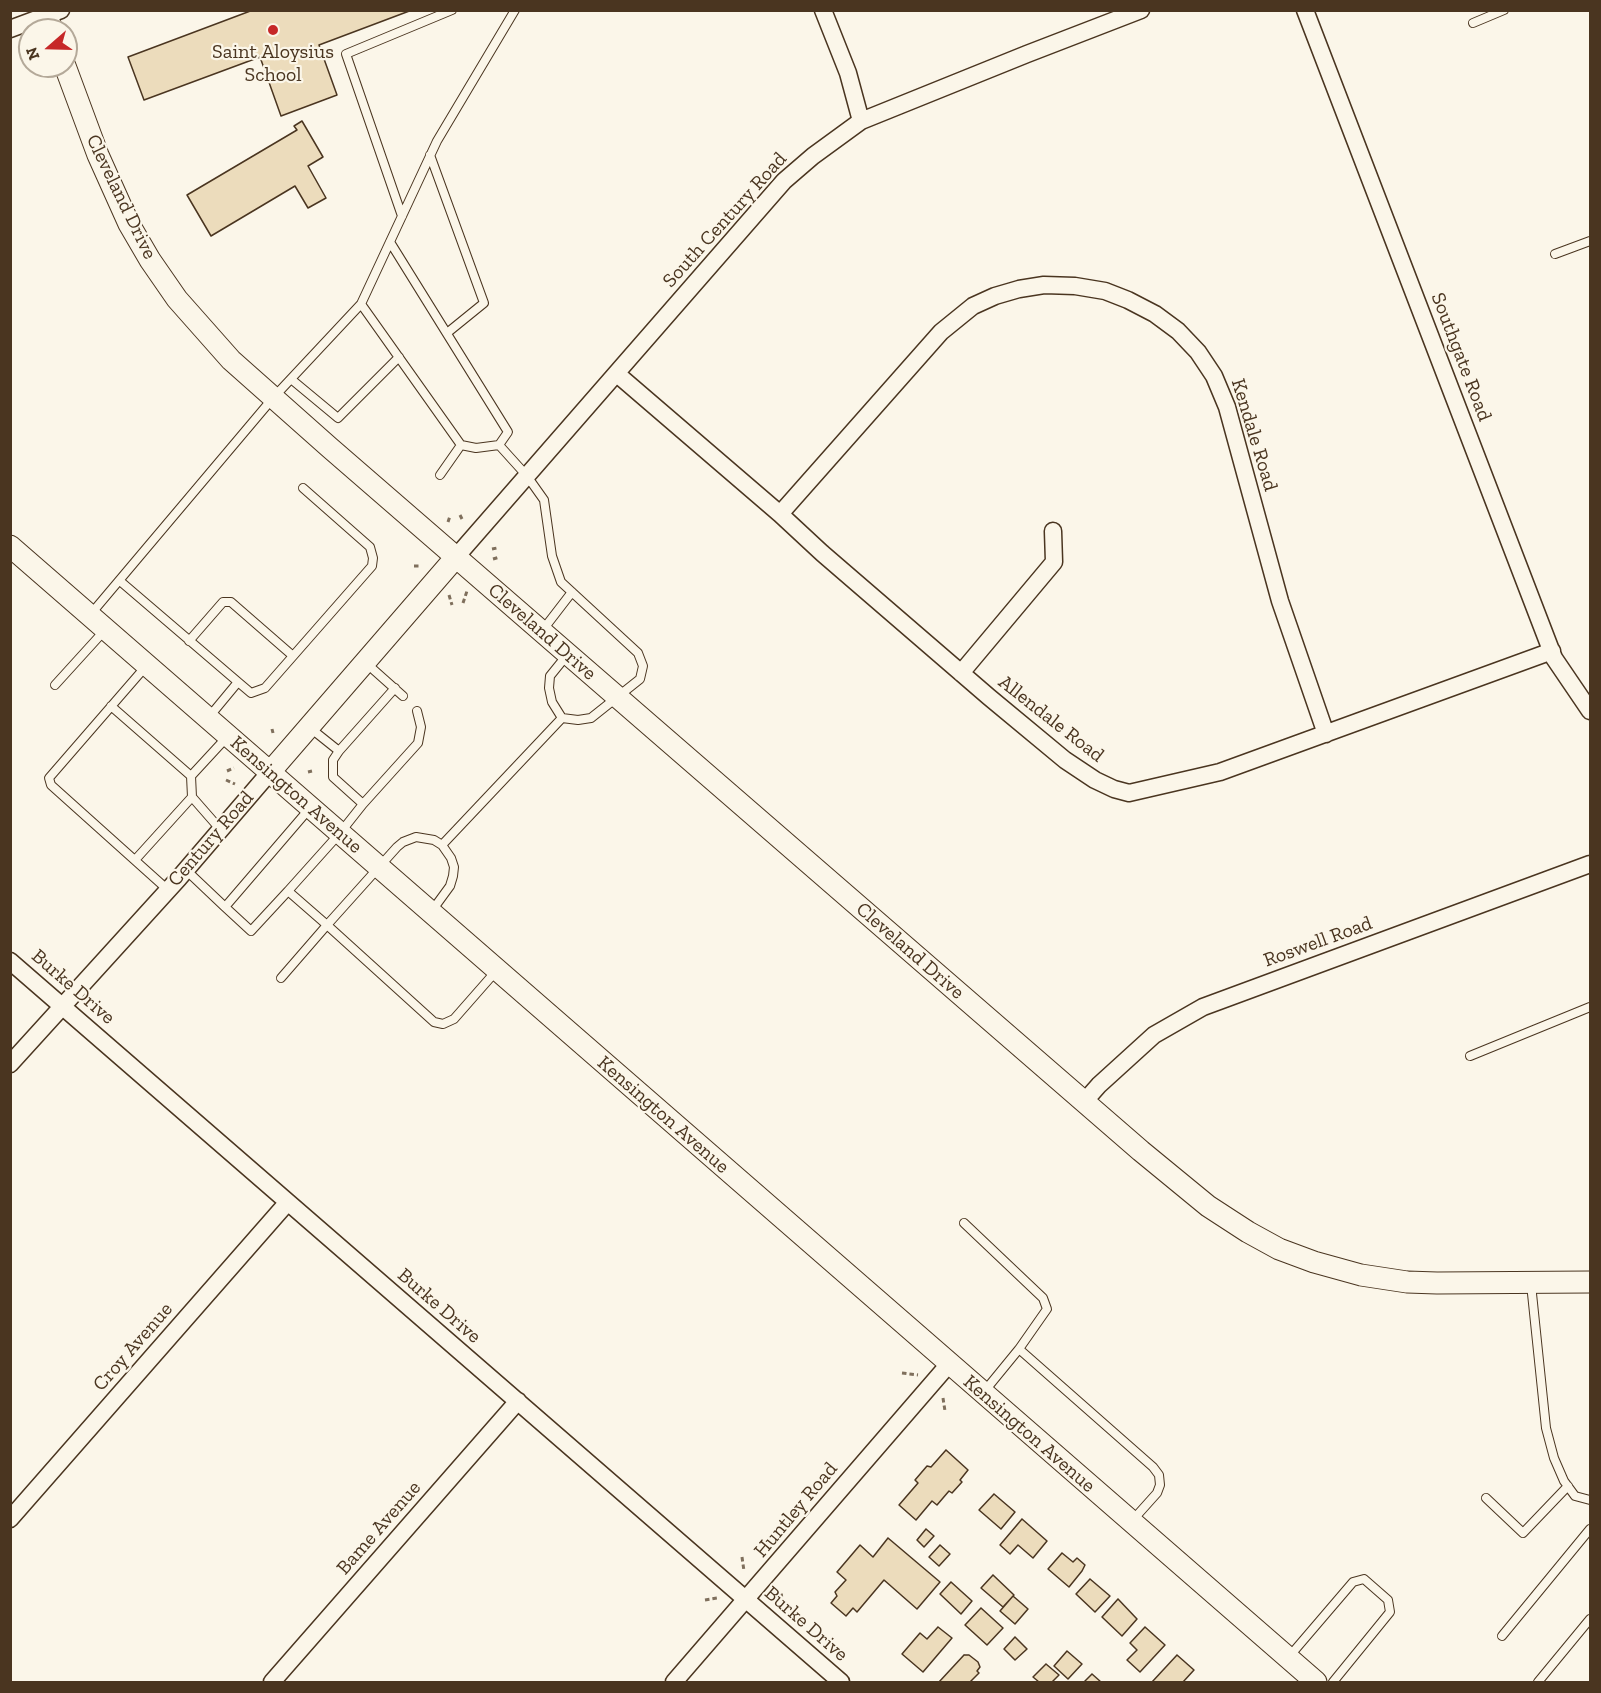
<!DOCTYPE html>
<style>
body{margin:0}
#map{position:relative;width:1601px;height:1693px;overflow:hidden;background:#fbf6e9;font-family:"Zilla Slab",serif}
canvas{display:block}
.frame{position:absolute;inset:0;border:12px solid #4a3520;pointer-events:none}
.north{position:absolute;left:18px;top:18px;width:60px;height:60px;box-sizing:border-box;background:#fbf6e9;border:2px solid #b4a999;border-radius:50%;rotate:250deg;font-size:16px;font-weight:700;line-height:24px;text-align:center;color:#4a3520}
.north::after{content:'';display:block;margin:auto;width:21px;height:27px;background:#c62828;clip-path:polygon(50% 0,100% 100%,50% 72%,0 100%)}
</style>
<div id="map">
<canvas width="1601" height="1693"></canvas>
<div class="frame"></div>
<div class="north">N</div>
</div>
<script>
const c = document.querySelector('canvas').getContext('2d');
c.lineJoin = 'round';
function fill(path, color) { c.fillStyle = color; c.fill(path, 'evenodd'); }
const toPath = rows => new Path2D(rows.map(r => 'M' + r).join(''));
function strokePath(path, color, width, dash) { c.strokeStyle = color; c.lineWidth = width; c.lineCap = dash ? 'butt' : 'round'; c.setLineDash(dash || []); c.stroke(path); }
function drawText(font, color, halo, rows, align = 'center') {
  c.font = font + ' "Zilla Slab",serif'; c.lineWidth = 4.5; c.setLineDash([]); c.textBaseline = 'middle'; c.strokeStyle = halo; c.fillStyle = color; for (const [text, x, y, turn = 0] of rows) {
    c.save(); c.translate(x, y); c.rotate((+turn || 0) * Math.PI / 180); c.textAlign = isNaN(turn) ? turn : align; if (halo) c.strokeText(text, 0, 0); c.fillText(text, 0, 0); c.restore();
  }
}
const building = toPath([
 [253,10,412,10,319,45,337,95,281,116,260,57,144,100,128,57,253,10],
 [302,121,323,157,308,166,326,198,308,208,295,186,211,236,187,195,297,130,294,126,302,121],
 [946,1450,968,1470,960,1480,962,1482,952,1493,949,1491,937,1505,932,1501,916,1520,899,1505,918,1483,915,1480,927,1466,931,1467,946,1450],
 [994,1494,1015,1512,1001,1529,979,1510,994,1494],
 [1022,1519,1047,1541,1033,1558,1018,1545,1010,1554,1000,1545,1022,1519],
 [926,1529,934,1536,924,1547,917,1540,926,1529],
 [888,1538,940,1582,917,1609,884,1580,857,1612,853,1608,846,1616,831,1603,837,1596,835,1592,846,1580,837,1572,860,1545,873,1557,888,1538],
 [940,1545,950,1554,939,1566,929,1557,940,1545],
 [1062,1553,1073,1562,1077,1558,1085,1565,1082,1571,1069,1587,1048,1569,1062,1553],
 [993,1575,1014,1595,1003,1607,981,1588,993,1575],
 [1090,1579,1110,1596,1095,1612,1076,1594,1090,1579],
 [951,1582,972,1601,961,1614,940,1594,951,1582],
 [1013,1596,1028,1609,1015,1624,1000,1611,1013,1596],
 [1118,1599,1137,1619,1122,1636,1102,1617,1118,1599],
 [981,1608,1003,1628,987,1645,965,1625,981,1608],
 [938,1627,952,1638,923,1672,902,1654,920,1633,927,1639,938,1627],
 [1145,1627,1165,1645,1140,1672,1127,1660,1137,1650,1130,1643,1145,1627],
 [1015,1637,1027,1649,1015,1660,1004,1649,1015,1637],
 [1067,1651,1082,1664,1068,1679,1054,1666,1067,1651],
 [964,1655,969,1655,978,1662,980,1667,977,1671,979,1673,970,1682,939,1682,964,1655],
 [1177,1655,1194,1670,1183,1682,1152,1682,1177,1655],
 [1046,1664,1059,1675,1052,1682,1039,1682,1033,1677,1046,1664],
 [1092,1674,1101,1682,1084,1682,1092,1674]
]);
fill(building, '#ecdcbc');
strokePath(building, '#4a3520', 1.5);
const service = toPath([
 [1473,23,1504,10],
 [430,155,484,303,447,333],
 [402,216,346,54,452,10],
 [390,242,508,432,499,445],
 [1555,254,1590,241],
 [361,304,461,445,476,448,499,445,527,476,544,500,552,556,561,582,638,653,643,666,640,679,591,718,578,720,562,718,442,845],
 [291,379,338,418,399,357],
 [440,475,461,445],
 [120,581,238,682,209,717],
 [90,615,273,398,361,304,437,141,515,10],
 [542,631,572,592],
 [189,641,223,602,231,602,293,656],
 [366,663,403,696],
 [147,665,49,778,51,785,168,890],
 [238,682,251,693,265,688,372,566,373,558,370,547,303,488],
 [55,685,105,630],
 [111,706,191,776,192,797,135,860],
 [562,718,552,702,549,688,550,676,567,655],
 [309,727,339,751,395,688],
 [339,751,333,760,333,777,363,804],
 [191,776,227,737],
 [192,797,220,829],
 [186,870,225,907,310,808],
 [288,891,340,833,363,804,418,743,421,727,417,711],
 [225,907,251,931,288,891,327,925,281,978],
 [431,912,450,886,453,876,454,867,451,858,442,845,434,840,416,837,403,842,397,847,327,925,434,1022,443,1024,454,1019,497,970],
 [1470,1056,1590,1007],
 [964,1223,1043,1298,1047,1309,1019,1349,983,1393],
 [1531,1284,1546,1428,1554,1458,1564,1481,1575,1496,1590,1500],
 [1019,1349,1153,1467,1159,1475,1160,1485,1157,1493,1131,1522],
 [1486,1498,1523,1533,1568,1486],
 [1502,1636,1590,1529],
 [1288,1658,1353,1582,1364,1579,1388,1600,1390,1612,1333,1682],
 [1538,1682,1590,1619]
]);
const minor = toPath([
 [823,10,848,73,861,121],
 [1305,10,1554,658,1590,711],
 [10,29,61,10],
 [617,374,780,514,822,553,989,697,1065,760,1095,780,1114,789,1129,793,1220,772,1552,651],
 [780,514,941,332,973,306,995,296,1019,289,1044,285,1075,286,1105,291,1128,300,1155,314,1178,331,1198,352,1214,376,1227,407,1280,601,1326,734],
 [456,557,784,181,813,156,861,121,1027,54,1141,10],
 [961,673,1054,562,1053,531],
 [10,961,841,1682],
 [10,1064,179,878,270,772],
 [1084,1102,1099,1085,1154,1035,1203,1007,1590,864],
 [10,1519,287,1203],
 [272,1682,518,1401],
 [674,1682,949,1364]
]);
const tertiary = toPath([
 [45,10,52,30],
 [65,66,98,155,129,224,150,260,177,299,231,360,329,447,1141,1151,1208,1206,1248,1232,1279,1249,1314,1262,1361,1275,1407,1282,1437,1283,1590,1282],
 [10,546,1316,1682],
 [270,772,456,557]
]);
strokePath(service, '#4a3520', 10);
strokePath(minor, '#4a3520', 19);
strokePath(tertiary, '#4a3520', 23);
strokePath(toPath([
 [460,515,463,521],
 [448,522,450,516],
 [492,549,497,548],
 [493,559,500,557],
 [414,566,421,566],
 [449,595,452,605],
 [463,603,467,591],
 [272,729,273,733],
 [227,771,234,768],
 [308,772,312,771],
 [226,780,235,784],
 [902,1373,918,1375],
 [943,1398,945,1411],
 [742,1557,744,1571],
 [772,1596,783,1595],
 [705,1600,717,1598]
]), '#7f6f5c', 3, [4.5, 3]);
strokePath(service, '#fbf6e9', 8);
strokePath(minor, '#fbf6e9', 16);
strokePath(tertiary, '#fbf6e9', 21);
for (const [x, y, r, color] of [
 [273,30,6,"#c62828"]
]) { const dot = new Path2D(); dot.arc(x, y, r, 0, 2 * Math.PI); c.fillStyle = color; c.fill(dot); strokePath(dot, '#fbf6e9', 2); }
drawText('20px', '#4a3520', '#fbf6e9', [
 ["Saint Aloysius",273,52],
 ["School",273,75]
]);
drawText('20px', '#4a3520', '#fbf6e9', [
 ["Cleveland Drive",121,197,64],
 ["South Century Road",725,220,-48],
 ["Southgate Road",1461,357,69],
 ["Kendale Road",1254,435,73],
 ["Cleveland Drive",542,632,41],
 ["Allendale Road",1051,719,38],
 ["Kensington Avenue",296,795,41],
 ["Century Road",211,839,-49],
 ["Roswell Road",1318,942,-20],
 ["Cleveland Drive",910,951,41],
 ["Burke Drive",73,987,41],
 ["Kensington Avenue",663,1115,41],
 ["Burke Drive",439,1306,41],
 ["Croy Avenue",133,1347,-49],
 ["Kensington Avenue",1029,1434,41],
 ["Huntley Road",796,1510,-50],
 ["Bame Avenue",379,1528,-49],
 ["Burke Drive",806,1624,41]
]);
</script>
